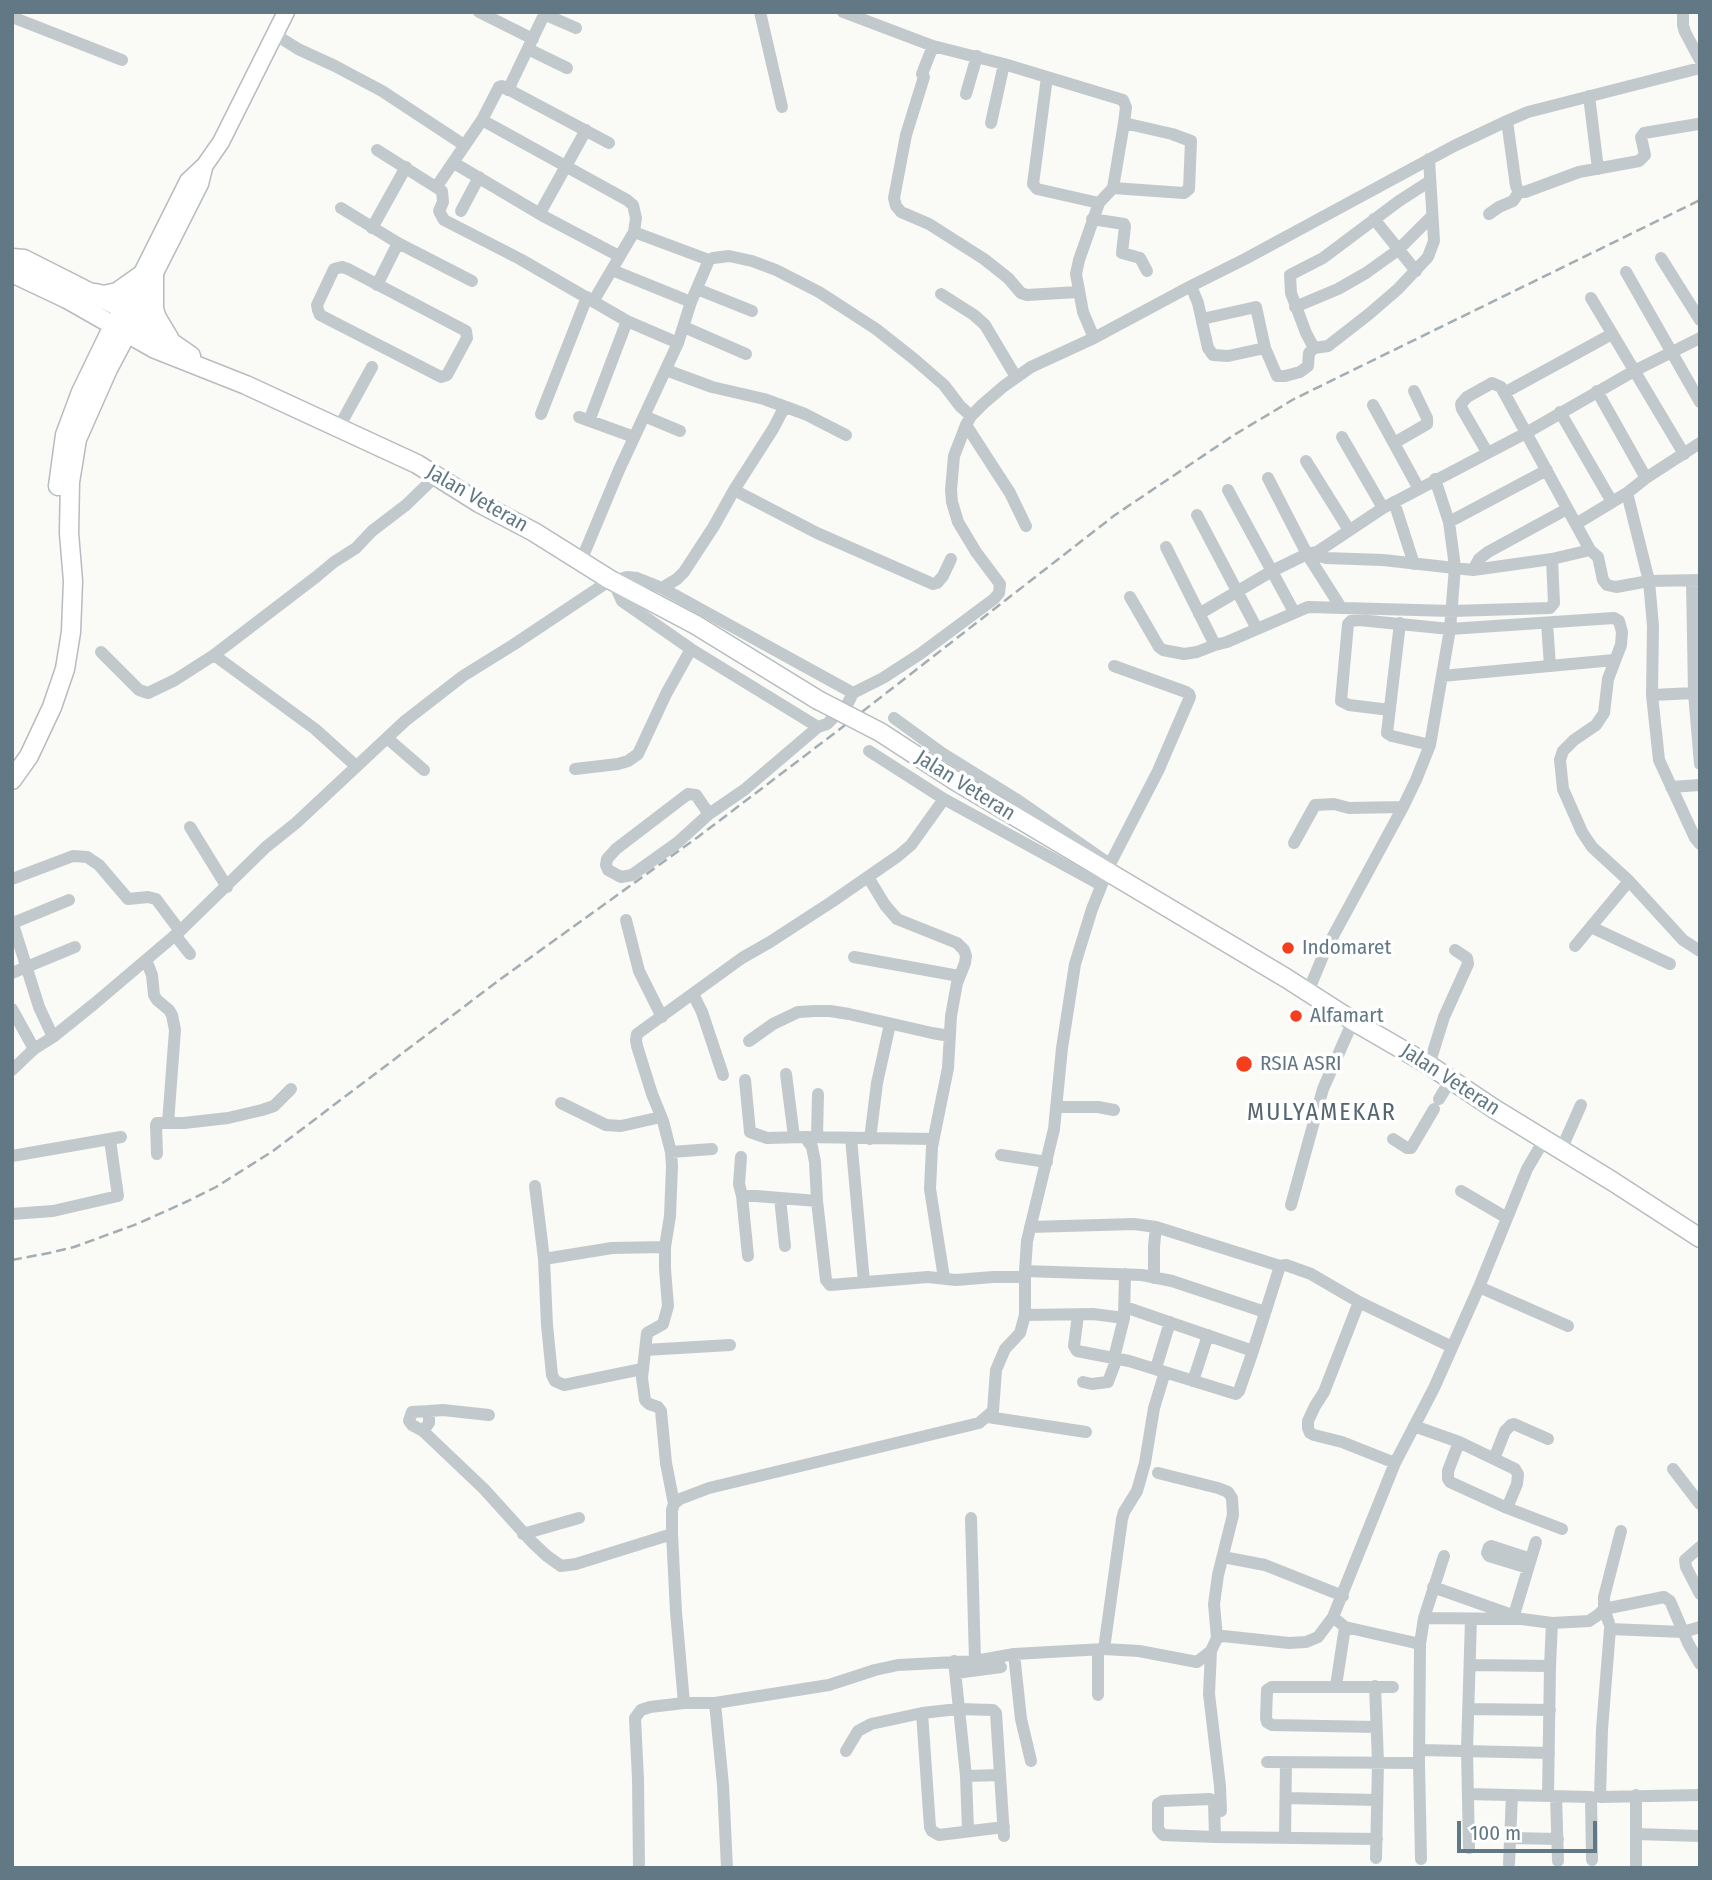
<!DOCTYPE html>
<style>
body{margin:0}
#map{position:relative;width:1712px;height:1880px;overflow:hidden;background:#fafaf7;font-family:"Fira Sans Condensed",sans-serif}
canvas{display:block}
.frame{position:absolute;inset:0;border:14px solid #627985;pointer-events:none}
.scale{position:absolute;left:1457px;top:1821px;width:140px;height:32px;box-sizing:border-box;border:4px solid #627985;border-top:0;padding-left:9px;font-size:21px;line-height:24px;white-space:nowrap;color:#627985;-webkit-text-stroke:5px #fff;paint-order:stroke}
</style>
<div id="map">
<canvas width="1712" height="1880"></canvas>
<div class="frame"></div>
<div class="scale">100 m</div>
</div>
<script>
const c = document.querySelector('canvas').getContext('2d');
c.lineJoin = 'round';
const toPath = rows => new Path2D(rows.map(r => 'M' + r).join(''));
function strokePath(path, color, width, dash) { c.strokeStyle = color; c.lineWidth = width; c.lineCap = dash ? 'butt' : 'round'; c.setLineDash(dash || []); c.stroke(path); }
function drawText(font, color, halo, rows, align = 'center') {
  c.font = font + ' "Fira Sans Condensed",sans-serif'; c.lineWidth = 7; c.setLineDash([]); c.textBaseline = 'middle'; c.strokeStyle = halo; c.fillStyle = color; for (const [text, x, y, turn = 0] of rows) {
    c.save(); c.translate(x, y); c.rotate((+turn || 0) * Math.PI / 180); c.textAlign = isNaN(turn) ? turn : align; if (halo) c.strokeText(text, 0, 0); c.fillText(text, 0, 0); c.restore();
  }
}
const major = toPath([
 [113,326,141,275,188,181,205,165,221,142,286,12],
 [130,328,136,318,154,275,200,184,204,168]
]);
const highway = toPath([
 [12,258,24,259,123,309,191,356],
 [12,273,67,299,155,349,246,385,417,464,479,503,534,532,609,579,696,625,818,700],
 [154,275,154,309,157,318,169,338],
 [95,293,104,295,117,292,141,275],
 [58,486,65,435,81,392,113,326],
 [880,732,954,780,1286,978,1353,1021,1429,1065,1493,1108,1612,1181,1700,1238],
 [12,780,29,756,52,707,65,669,71,632,73,581,69,533,70,482,77,439,108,369,127,333]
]);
strokePath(major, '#b6bdc0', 19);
strokePath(highway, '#b6bcbf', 21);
strokePath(toPath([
 [479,12,533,39],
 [760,12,782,107],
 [843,12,933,46,1004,64,1123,100,1126,107,1124,123,1113,188],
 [1683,12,1683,25,1685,32,1700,60],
 [12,17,122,60],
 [276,35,298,49,335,66,382,91,464,145],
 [933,46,922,74,924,77,906,135,894,198,896,206,901,212,929,224,984,259,1008,278,1021,293,1027,295,1078,292],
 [528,49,567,68],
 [1047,77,1033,184,1037,189,1099,203],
 [508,90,542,19,546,15,576,28],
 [966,94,977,56],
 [1589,96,1598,169],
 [482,120,627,200,633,205,636,218,634,232,594,300],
 [1507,121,1516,186,1519,192,1525,192,1579,172,1639,161,1645,155,1641,137,1644,133,1698,124],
 [991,123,1004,64],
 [377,150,442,191,443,202,439,211,444,220,520,259,627,321,678,343],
 [454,163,545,217,619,256],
 [437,186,482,120,499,87,502,86,609,143],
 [341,208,398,243,472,281],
 [461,211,479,177],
 [540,213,586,130],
 [1489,214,1499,207,1513,201,1519,192],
 [1092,219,1124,224,1125,226,1122,253,1140,258,1147,271],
 [1374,219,1416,271],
 [372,228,406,167],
 [634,232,709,260],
 [1661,258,1700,320],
 [342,267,348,269,466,331,467,338,447,375,441,377,320,315,318,310,317,305,334,269,342,267],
 [612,270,691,302],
 [1626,272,1700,402],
 [377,285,398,243],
 [1191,286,1198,303,1208,348,1213,355,1228,356,1265,348],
 [697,289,752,311],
 [941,294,974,315,985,325,1016,377],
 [1591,298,1684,454],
 [1295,307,1338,289,1366,273,1398,250,1432,216],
 [1202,319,1256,307,1265,348,1277,376,1285,376,1300,372,1308,366,1309,353,1314,348,1328,346,1369,314,1398,289,1428,257,1434,241,1429,159],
 [684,327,746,354],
 [1094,338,1083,312,1076,274,1079,260,1099,203,1113,188,1184,193,1189,189,1191,141,1172,134,1124,123],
 [1314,348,1306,333,1291,293,1290,275,1323,258,1399,201,1430,181],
 [666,370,712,387,764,399,805,414,846,435],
 [1597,391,1646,478],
 [1504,393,1612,334],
 [1373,405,1419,489],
 [1560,412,1612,502],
 [541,414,587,297],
 [644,416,680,431],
 [579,417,634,437],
 [589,421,627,321],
 [966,425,1010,493,1026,526],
 [339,427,372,367],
 [1342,437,1383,508],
 [1394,443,1427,424,1427,418,1414,391],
 [1487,452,1462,409,1461,404,1467,397,1492,383,1501,387,1590,550,1598,557,1603,580,1607,585,1616,587,1649,581,1700,580],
 [1306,461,1349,530],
 [1268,478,1307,554,1340,606],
 [734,490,817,533,933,584,937,583,943,576,951,559],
 [1228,490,1294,612],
 [1627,493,1649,581,1653,626,1652,695,1659,760,1695,838,1700,844],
 [1394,502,1414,564],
 [1197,515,1257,629],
 [1449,522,1547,470],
 [1576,524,1627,493,1646,478,1700,443],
 [1317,552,1319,556,1326,558,1383,560,1473,570,1552,559,1590,550],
 [581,561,619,470,678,343,691,302,709,260,713,258,729,256,752,261,776,270,819,292,876,329,914,359,944,385,960,406,971,416],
 [1473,570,1479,559,1488,552,1567,509],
 [613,581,622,601,691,649,818,727,827,724,848,703,853,693,883,678,920,654,994,599,999,593,1000,584,976,552,958,522,952,502,951,490,954,456,966,425,971,416,983,404,1004,386,1031,367,1094,338,1191,286,1245,259,1454,146,1507,121,1528,112,1700,68],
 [1692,581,1694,693,1700,764],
 [662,588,677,579,684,572,714,526,734,490,773,429,784,408],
 [1130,597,1159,647,1163,650,1184,654,1197,652,1215,645,1166,547],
 [1199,614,1272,571,1307,554,1317,552,1383,508,1526,433,1634,371,1700,338],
 [1400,623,1387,733,1392,736,1430,745],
 [1547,623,1550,666],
 [1215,645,1227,642,1308,607,1452,611,1550,608,1554,603,1552,559],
 [101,652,139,690,148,693,175,680,214,655,315,729,356,766],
 [214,655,316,577,334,562,356,548,372,531,406,505,436,476],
 [1442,676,1614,660],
 [1652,695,1694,693],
 [1390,710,1349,705,1341,701,1348,624,1351,621,1359,620,1450,629,1614,618,1619,621,1622,632,1621,645,1608,679,1604,713,1596,725,1574,740,1563,751,1560,760,1563,789,1582,832,1592,847,1629,881,1683,940,1700,951],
 [894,718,942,753,1016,799,1105,861],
 [387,738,424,770],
 [869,751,944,799,1101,885],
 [575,769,618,764,628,761,638,754,666,694,691,649],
 [1671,787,1700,785],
 [709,814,696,795,688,794,616,849,607,859,606,865,608,870,621,877,632,875,677,843,709,814,744,790,818,727],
 [190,827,227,887],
 [1294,843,1315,805,1334,804,1349,808,1403,807],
 [868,877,885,905,897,919,957,943,964,950,966,956,965,963,957,983,951,1016,948,1068,932,1147,930,1189,944,1278],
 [12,879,73,856,87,857,99,865,128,899,148,897,156,899,180,931],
 [626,920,639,971,662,1017],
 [12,921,39,1007,53,1037],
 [13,923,69,900],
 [1591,927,1670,964],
 [175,935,190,954],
 [1575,946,1629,881],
 [854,957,959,976],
 [146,960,152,975,154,995,157,1000,169,1010,172,1015,175,1030,168,1123,157,1123,156,1125,157,1154],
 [12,973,75,947],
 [1308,992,1325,951,1403,807,1416,780,1430,745,1450,629,1455,567,1449,522,1435,479],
 [693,994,702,1012,723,1075],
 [12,1009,34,1049],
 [749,1041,773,1024,798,1012,815,1011,830,1011,849,1014,932,1033,950,1036],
 [1429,1065,1444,1017,1468,964,1467,958,1455,950],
 [12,1070,34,1049,53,1037,94,1004,180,931,266,847,296,823,405,721,463,676,513,645,606,583,627,577,637,578,662,588,853,693],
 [786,1074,794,1137],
 [745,1080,750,1132,767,1138,805,1137,812,1147,815,1162,817,1201,826,1280,830,1285,928,1277,956,1280,993,1277,1025,1277],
 [1439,1099,1450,1081],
 [561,1103,606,1125,621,1126,661,1117],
 [1058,1107,1098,1107,1114,1110],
 [168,1123,184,1123,228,1118,262,1110,274,1106,291,1089],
 [805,1137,933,1139],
 [817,1137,818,1094],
 [851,1138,864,1282],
 [870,1139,877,1083,890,1024],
 [1393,1139,1407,1148,1411,1148,1434,1109],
 [1561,1150,1581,1105],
 [671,1152,712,1149],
 [1001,1155,1047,1162],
 [12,1156,121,1137],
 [741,1157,739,1184,742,1196],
 [535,1186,544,1259,547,1325,552,1375,555,1381,564,1385,642,1369],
 [1461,1191,1507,1218],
 [780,1198,785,1246],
 [1291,1205,1323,1089,1353,1021],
 [12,1214,53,1211,118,1196,110,1140],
 [1030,1227,1134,1224,1156,1227,1280,1266,1253,1351,1239,1391,1236,1394,1129,1361,1077,1351,1074,1346,1078,1315],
 [748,1256,742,1196,756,1196,817,1201],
 [544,1259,612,1248,665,1247],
 [1280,1266,1286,1265,1311,1274,1359,1302,1452,1347],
 [1025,1271,1142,1275,1172,1281,1265,1312],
 [1154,1278,1154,1246,1156,1227],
 [1479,1287,1568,1326],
 [1359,1302,1324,1392,1315,1406,1308,1421,1308,1428,1310,1433,1314,1435,1342,1442,1395,1463],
 [1125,1307,1253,1351],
 [1025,1315,1093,1314,1124,1318],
 [645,1350,730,1345],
 [1114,1358,1124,1318,1125,1274],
 [1156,1368,1170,1322],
 [1193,1381,1208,1335],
 [1083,1382,1092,1384,1108,1382,1117,1358],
 [429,1411,443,1410,489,1415],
 [988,1417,1086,1432],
 [1414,1426,1459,1442,1515,1469,1518,1474,1517,1484,1507,1508,1450,1482,1448,1479,1448,1471,1459,1442],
 [423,1431,429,1423,429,1411,412,1412,409,1421,412,1425,423,1431,484,1489,532,1542,547,1556,561,1566,576,1564,672,1534],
 [1494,1459,1505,1431,1511,1425,1514,1424,1548,1439],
 [1673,1469,1700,1504],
 [1158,1473,1218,1488,1228,1492,1232,1498,1233,1515,1218,1575,1214,1604,1217,1638],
 [674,1504,666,1463,661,1411,658,1407,649,1404,645,1400,642,1378,647,1333,663,1324,668,1306,665,1269,665,1247,670,1216,672,1166,671,1152,663,1121,652,1094,637,1046,636,1040,637,1034,742,958,770,942,833,901,898,856,911,845,944,799],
 [1507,1508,1562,1529],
 [971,1518,975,1661],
 [523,1534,579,1518],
 [1700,1547,1685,1560,1686,1567,1700,1594],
 [1223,1557,1265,1565,1343,1596],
 [1528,1568,1489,1556,1487,1553,1489,1547,1491,1546,1531,1559],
 [1433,1587,1512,1615],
 [1514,1615,1536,1542],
 [1333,1617,1345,1627,1420,1644],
 [1424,1618,1522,1619,1552,1623,1589,1621,1598,1615,1604,1609,1664,1597,1670,1601,1688,1643,1700,1664],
 [1609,1623,1604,1609,1604,1597,1621,1531],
 [1700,1627,1683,1632,1610,1629,1602,1729,1600,1797,1700,1795],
 [1104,1649,1122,1519,1124,1512,1137,1491,1145,1463,1154,1408,1165,1372],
 [1098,1651,1098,1695],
 [1211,1651,1209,1694,1220,1786,1221,1811],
 [1014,1654,1021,1719,1031,1761],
 [954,1661,966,1776,968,1831],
 [1470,1665,1550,1666],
 [956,1673,1001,1667],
 [1336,1686,1345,1627],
 [1375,1686,1378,1762,1376,1858],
 [684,1703,715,1703,829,1685,875,1670,898,1665,975,1661,1014,1654,1104,1649,1139,1651,1197,1662,1211,1651,1217,1638,1223,1636,1289,1643,1306,1642,1318,1637,1333,1617,1395,1463,1434,1388,1479,1287,1527,1169,1544,1140],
 [715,1703,723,1785,727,1868],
 [1469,1709,1550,1710],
 [922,1713,930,1827,932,1831,939,1835,1004,1827],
 [1376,1727,1272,1725,1267,1722,1266,1718,1267,1690,1272,1687,1393,1687],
 [1420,1750,1549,1753],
 [846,1751,858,1731,871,1724,922,1713,958,1709,993,1710,996,1713,1004,1836],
 [1267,1762,1419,1763],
 [966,1776,1000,1775],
 [1468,1794,1591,1797,1592,1860],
 [1636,1795,1636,1868],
 [1548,1796,1550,1666,1552,1623],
 [1556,1796,1558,1861],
 [1286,1798,1377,1800],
 [1636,1834,1700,1836],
 [1215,1837,1214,1801,1210,1799,1163,1801,1158,1804,1158,1829,1163,1835,1215,1837,1377,1839],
 [1285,1838,1286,1763],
 [1511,1838,1558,1839],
 [1469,1848,1467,1750,1471,1619],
 [1421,1859,1419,1763,1420,1644,1424,1618,1444,1556],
 [1509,1864,1512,1795],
 [639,1868,638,1779,635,1718,641,1710,650,1707,684,1703,676,1612,672,1534,672,1510,674,1504,680,1499,709,1488,979,1423,993,1411,996,1370,1005,1349,1020,1333,1025,1315,1025,1271,1027,1241,1054,1129,1062,1048,1075,964,1092,909,1110,864,1158,771,1190,697,1189,694,1186,692,1114,666]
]), '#c2c9cc', 12);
strokePath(major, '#fff', 16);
strokePath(highway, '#fff', 18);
strokePath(toPath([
 [12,1260,49,1253,74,1247,137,1224,188,1201,216,1187,273,1151,502,978,698,837,840,729,1115,515,1234,435,1294,399,1700,200]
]), '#a3adb2', 2.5, [10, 5]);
const highwayBridge = toPath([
 [818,700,880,732]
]);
strokePath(highwayBridge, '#b6bcbf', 21, []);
strokePath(highwayBridge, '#fff', 18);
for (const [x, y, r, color] of [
 [1288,948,7,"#f53e1c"],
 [1296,1016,7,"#f53e1c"],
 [1244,1064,9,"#f53e1c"]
]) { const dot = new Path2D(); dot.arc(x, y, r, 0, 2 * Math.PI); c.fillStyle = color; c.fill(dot); strokePath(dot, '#fff', 2.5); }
drawText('21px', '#627985', '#fff', [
 ["Jalan Veteran",477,499,30],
 ["Jalan Veteran",965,786,32],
 ["Jalan Veteran",1450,1080,33]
]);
drawText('21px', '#627985', '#fff', [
 ["Indomaret",1302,948],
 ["Alfamart",1310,1016],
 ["RSIA ASRI",1260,1064]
], 'left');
c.letterSpacing = '2px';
drawText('24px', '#546670', '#fff', [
 ["MULYAMEKAR",1322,1113]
]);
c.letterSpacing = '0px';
</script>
